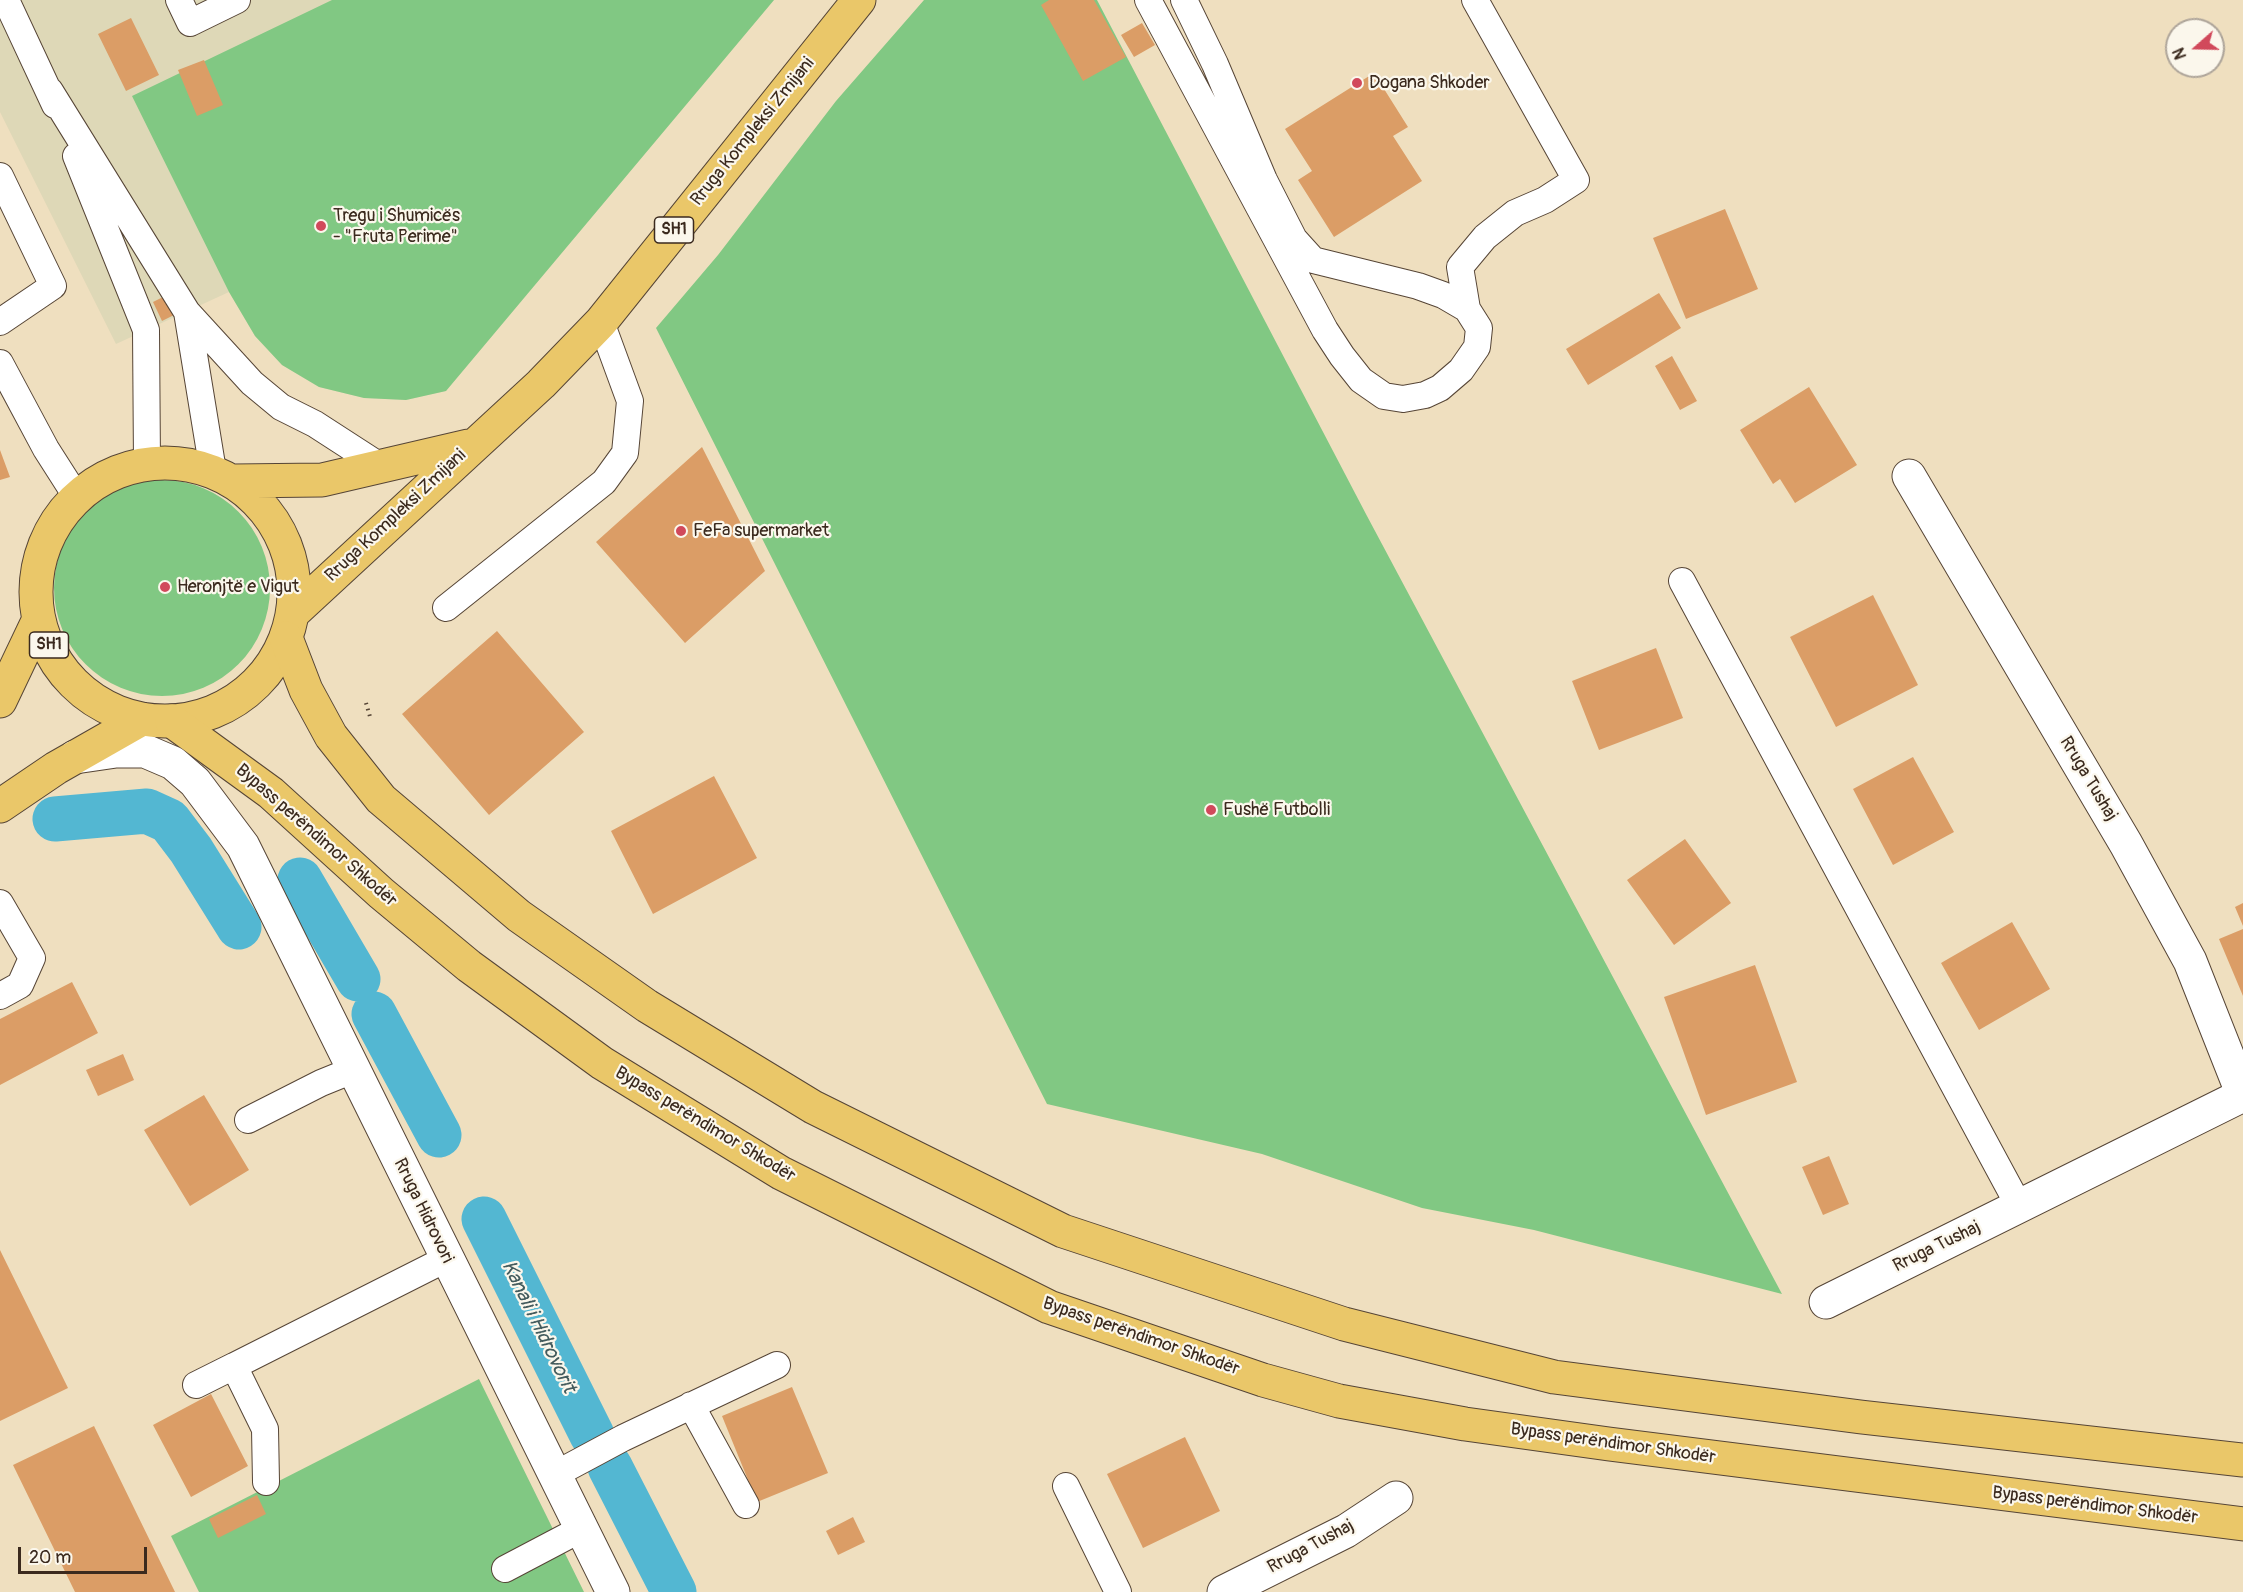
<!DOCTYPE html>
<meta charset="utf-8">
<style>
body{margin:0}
#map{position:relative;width:2243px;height:1592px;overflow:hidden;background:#efdfbf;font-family:Pangolin,sans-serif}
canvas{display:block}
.north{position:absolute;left:2165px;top:18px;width:60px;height:60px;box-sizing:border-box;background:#fbf7ec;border:2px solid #aea59a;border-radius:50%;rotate:250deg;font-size:16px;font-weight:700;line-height:24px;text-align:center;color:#3b2a1e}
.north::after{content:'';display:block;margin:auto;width:21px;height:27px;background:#d1495b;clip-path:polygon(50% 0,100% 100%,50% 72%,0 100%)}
.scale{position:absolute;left:18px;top:1547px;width:129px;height:27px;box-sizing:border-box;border:3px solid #3b2a1e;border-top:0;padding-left:8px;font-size:18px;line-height:21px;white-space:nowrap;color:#3b2a1e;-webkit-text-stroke:4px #fbf7ec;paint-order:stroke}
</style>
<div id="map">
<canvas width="2243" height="1592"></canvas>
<div class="north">N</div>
<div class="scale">20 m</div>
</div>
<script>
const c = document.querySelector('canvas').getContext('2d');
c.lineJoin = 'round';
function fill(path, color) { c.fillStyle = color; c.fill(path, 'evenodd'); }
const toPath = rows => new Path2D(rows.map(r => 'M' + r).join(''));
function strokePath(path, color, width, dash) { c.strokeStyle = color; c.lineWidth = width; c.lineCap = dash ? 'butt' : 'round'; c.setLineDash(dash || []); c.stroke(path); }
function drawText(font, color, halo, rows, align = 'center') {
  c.font = font + ' Pangolin,sans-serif'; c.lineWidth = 4.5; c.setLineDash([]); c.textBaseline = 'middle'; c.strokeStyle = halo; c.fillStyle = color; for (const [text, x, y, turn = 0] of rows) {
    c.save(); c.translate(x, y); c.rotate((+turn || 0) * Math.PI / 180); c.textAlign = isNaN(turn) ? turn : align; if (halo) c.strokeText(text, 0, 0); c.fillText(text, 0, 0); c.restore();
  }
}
fill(toPath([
 [0,0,774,0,446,391,406,400,364,398,319,387,282,365,255,336,229,292,116,344,0,112]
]), '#ded8b7');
fill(toPath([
 [332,0,774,0,446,391,406,400,364,398,319,387,282,365,255,336,229,292,132,96],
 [924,0,1097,0,1367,516,1782,1294,1534,1230,1422,1208,1262,1154,1047,1104,656,328,718,255,836,101],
 '54 588a108 108 0 1 1 216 0a108 108 0 1 1-216 0Z',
 [479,1379,584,1592,199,1592,171,1536]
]), '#81c883');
strokePath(toPath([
 [55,819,147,811,169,821,191,850,239,927],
 [300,880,358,979],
 [374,1014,439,1135],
 [484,1219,592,1435],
 [610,1467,674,1592]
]), '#53b7d2', 45);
fill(toPath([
 [1049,0,1094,0,1126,57,1083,81,1041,5],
 [131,18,159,75,126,91,98,34],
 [1142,23,1155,45,1134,57,1121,35],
 [204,60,223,105,197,116,178,70],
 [1374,73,1408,127,1393,136,1422,181,1334,237,1298,180,1312,171,1285,129],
 [1725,209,1758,289,1686,319,1653,238],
 [1659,293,1681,328,1588,385,1566,349],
 [169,294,178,313,162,321,153,302],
 [1672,356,1697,401,1680,410,1655,366],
 [1809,387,1857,465,1795,503,1780,479,1773,484,1740,430],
 [702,447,765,571,685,643,596,542],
 [0,450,10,477,0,480],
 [1873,595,1918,685,1836,727,1790,637],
 [497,631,584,732,489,815,402,714],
 [1656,648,1683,718,1599,750,1572,681],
 [1913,757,1954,832,1893,865,1853,789],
 [714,776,757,858,653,914,611,831],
 [1685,839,1731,903,1674,945,1627,880],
 [2243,903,2243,926,2235,907],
 [2012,922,2050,989,1979,1030,1941,963],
 [2243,929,2243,996,2219,939],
 [1755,965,1797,1082,1706,1115,1664,997],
 [72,982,98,1033,0,1085,0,1019],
 [123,1054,134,1080,98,1096,86,1070],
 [204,1095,249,1170,190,1206,144,1130],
 [1829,1156,1849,1204,1823,1215,1802,1167],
 [0,1250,68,1388,0,1421],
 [792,1387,828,1473,757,1502,722,1416],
 [211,1394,248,1466,191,1497,153,1425],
 [94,1426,175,1592,75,1592,13,1465],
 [1185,1437,1220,1511,1143,1548,1107,1474],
 [257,1495,266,1514,218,1538,209,1519],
 [853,1517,865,1542,838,1555,826,1531]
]), '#db9d66');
const lane = toPath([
 [6,0,55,105],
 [179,0,190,23,237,0],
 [1148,0,1325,330,1342,356,1361,380,1384,396,1403,399,1425,395,1440,388,1461,370,1477,347,1479,328,1467,309,1443,295,1418,286,1313,260,1294,239,1264,180,1215,64,1184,0],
 [50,91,187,312,252,383,281,407,315,424,383,468],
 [76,156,146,330,147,463],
 [0,176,53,286,0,322],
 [1467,309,1460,267,1485,237,1515,213,1545,200,1576,180,1475,0],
 [187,312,213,471],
 [0,363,46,449,76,496],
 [1682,581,2019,1206],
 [446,608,604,482,625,453,630,401,601,322],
 [0,903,32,958,20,985,0,996],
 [248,1120,321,1083,353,1070],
 [196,1385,234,1366],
 [691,1405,746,1505],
 [554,1475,623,1438,777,1365],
 [266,1482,265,1429,234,1366,446,1259],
 [1066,1486,1118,1592],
 [505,1569,581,1529]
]);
const street = toPath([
 [1909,476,2126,844,2190,961,2243,1095],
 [75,757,116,751,145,751,173,763,195,782,243,846,613,1592],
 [1826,1302,2243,1095],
 [1224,1592,1346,1531,1396,1498]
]);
const primary = toPath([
 '36 592a129 129 0 1 1 258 0a129 129 0 1 1-258 0Z',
 [233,481,322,480,468,446],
 [293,613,541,384,601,322,859,0],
 [0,701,39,619],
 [0,806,56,768,142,719]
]);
const highway = toPath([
 [286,638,306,690,331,736,381,799,519,916,647,1006,813,1107,1063,1231,1344,1324,1554,1377,1861,1417,2243,1460],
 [172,721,271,793,381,893,469,966,602,1063,781,1173,1049,1307,1263,1380,1339,1401,1465,1424,1609,1444,2243,1524]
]);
strokePath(lane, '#564536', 28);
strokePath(street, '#564536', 35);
strokePath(primary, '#564536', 35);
strokePath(highway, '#564536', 35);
strokePath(toPath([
 [366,703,371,720]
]), '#564536', 4, [1.5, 4.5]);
strokePath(lane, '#fff', 26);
strokePath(street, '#fff', 33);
strokePath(primary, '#eac769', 33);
strokePath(highway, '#eac769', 33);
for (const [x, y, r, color] of [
 [1357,83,6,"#d1495b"],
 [321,226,6,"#d1495b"],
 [681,531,6,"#d1495b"],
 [165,587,6,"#d1495b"],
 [1211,810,6,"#d1495b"]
]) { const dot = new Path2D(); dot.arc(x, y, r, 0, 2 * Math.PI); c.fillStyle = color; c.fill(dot); strokePath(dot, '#fbf7ec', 2); }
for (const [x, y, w] of [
 [674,230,39],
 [49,645,39]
]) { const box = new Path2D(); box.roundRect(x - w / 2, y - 13, w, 26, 4.5); c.fillStyle = '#fbf7ec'; c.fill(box); strokePath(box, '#3b2a1e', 1.5); }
drawText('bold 16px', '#3b2a1e', null, [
 ["SH1",674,230],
 ["SH1",49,645]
]);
drawText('18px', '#3b2a1e', '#fbf7ec', [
 ["Dogana Shkoder",1369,83],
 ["Tregu i Shumicës",333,216],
 ["- \"Fruta Perime\"",333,237],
 ["FeFa supermarket",693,531],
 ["Heronjtë e Vigut",177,587],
 ["Fushë Futbolli",1223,810]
], 'left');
drawText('18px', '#3b2a1e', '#fbf7ec', [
 ["Rruga Kompleksi Zmijani",753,132,-51],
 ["Rruga Kompleksi Zmijani",396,516,-43],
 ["Rruga Tushaj",2088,779,59],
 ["Bypass perëndimor Shkodër",316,836,41],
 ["Bypass perëndimor Shkodër",705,1125,31],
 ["Rruga Hidrovori",423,1211,64],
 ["Rruga Tushaj",1937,1247,-26],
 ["Bypass perëndimor Shkodër",1141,1337,19],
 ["Bypass perëndimor Shkodër",1613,1444,8],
 ["Bypass perëndimor Shkodër",2095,1506,7],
 ["Rruga Tushaj",1311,1547,-28]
]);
drawText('italic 20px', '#435b5d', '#fbf7ec', [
 ["Kanali i Hidrovorit",538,1327,64]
]);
</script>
